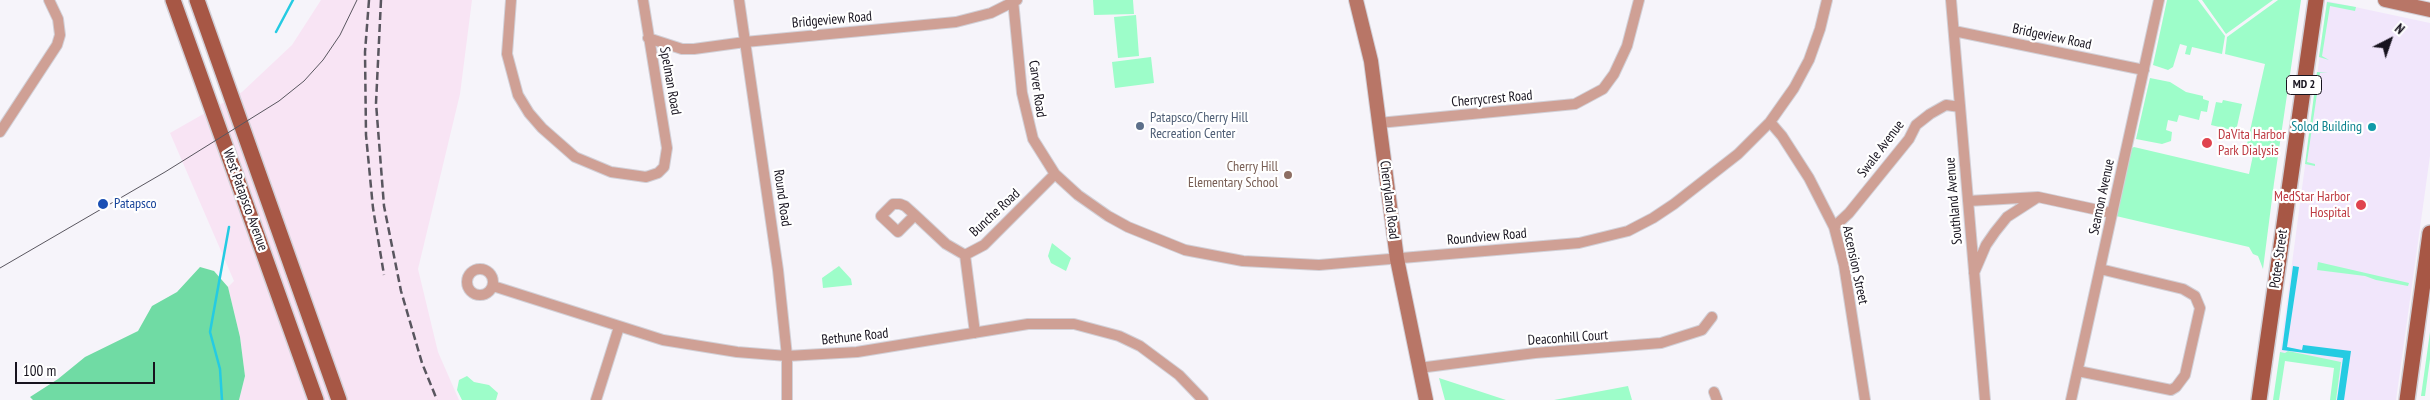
<!DOCTYPE html>
<style>
body{margin:0}
#map{position:relative;width:2430px;height:400px;overflow:hidden;background:#f6f4fa;font-family:"PT Sans Narrow",sans-serif}
canvas{display:block}
.north{position:absolute;left:2365px;top:15px;width:50px;height:50px;-webkit-text-stroke:4px #fff;paint-order:stroke;rotate:41deg;font-size:14px;font-weight:700;line-height:20px;text-align:center;color:#17131e}
.north::after{content:'';display:block;margin:auto;width:18px;height:22px;background:#17131e;clip-path:polygon(50% 0,100% 100%,50% 72%,0 100%)}
.scale{position:absolute;left:15px;top:362px;width:140px;height:22px;box-sizing:border-box;border:2px solid #17131e;border-top:0;padding-left:6px;font-size:15px;line-height:18px;white-space:nowrap;color:#17131e;-webkit-text-stroke:4px #fff;paint-order:stroke}
</style>
<div id="map">
<canvas width="2430" height="400"></canvas>
<div class="north">N</div>
<div class="scale">100 m</div>
</div>
<script>
const c = document.querySelector('canvas').getContext('2d');
c.lineJoin = 'round';
function fill(path, color) { c.fillStyle = color; c.fill(path, 'evenodd'); }
const toPath = rows => new Path2D(rows.map(r => 'M' + r).join(''));
function strokePath(path, color, width, dash) { c.strokeStyle = color; c.lineWidth = width; c.lineCap = dash ? 'butt' : 'round'; c.setLineDash(dash || []); c.stroke(path); }
function drawText(font, color, halo, rows, align = 'center') {
  c.font = font + ' "PT Sans Narrow",sans-serif'; c.lineWidth = 4.5; c.setLineDash([]); c.textBaseline = 'middle'; c.strokeStyle = halo; c.fillStyle = color; for (const [text, x, y, turn = 0] of rows) {
    c.save(); c.translate(x, y); c.rotate((+turn || 0) * Math.PI / 180); c.textAlign = isNaN(turn) ? turn : align; if (halo) c.strokeText(text, 0, 0); c.fillText(text, 0, 0); c.restore();
  }
}
fill(toPath([
 [321,0,472,0,460,94,418,269,438,352,459,400,239,400,245,376,240,337,228,287,234,281,170,133,242,92,292,45]
]), '#f8e4f4');
fill(toPath([
 [2327,1,2430,23,2430,156,2396,400,2336,400,2340,365,2280,353]
]), '#f1e6fb');
fill(toPath([
 [1093,0,1133,0,1134,14,1094,15],
 [2167,0,2198,0,2225,36,2222,54,2192,47,2190,55,2185,54,2187,46,2180,44,2173,67,2168,70,2153,65],
 [2202,0,2273,0,2226,34],
 [2278,0,2301,0,2274,183,2263,269,2258,256,2253,254,2249,247,2116,216,2132,148,2134,147,2249,174,2255,146,2247,144,2265,64,2225,54,2227,37],
 [2327,2,2356,7,2355,11,2330,6,2322,56,2329,60,2319,57],
 [1136,15,1139,56,1118,58,1114,17],
 [1151,57,1154,83,1115,88,1112,62],
 [2317,72,2328,73,2320,73,2307,162,2315,164,2315,166,2305,164],
 [2150,78,2170,82,2186,92,2203,96,2203,99,2209,101,2207,112,2201,111,2199,120,2179,115,2177,122,2168,120,2166,130,2172,132,2171,141,2162,144,2136,139],
 [2223,100,2242,104,2236,131,2211,125,2216,102,2222,103],
 [1052,243,1071,258,1066,271,1051,263,1048,256],
 [2318,262,2409,283,2408,286,2376,280,2365,276,2317,270],
 [839,266,851,279,852,285,823,288,822,278],
 [2430,332,2430,359,2425,396,2421,396],
 [2288,351,2341,362,2336,400,2330,400,2334,368,2285,361,2279,400,2273,400,2280,352,2285,353],
 [467,376,474,382,489,385,498,393,496,400,462,400,457,390,459,380],
 [1439,378,1506,400,1445,400],
 [1628,386,1632,400,1554,400]
]), '#9dfdc9');
fill(toPath([
 [200,267,214,271,228,287,240,337,245,376,239,400,33,400,30,397,58,379,85,357,138,331,152,306,177,292]
]), '#70dba4');
fill(toPath([
 [2293,266,2299,267,2287,347,2302,350,2303,345,2351,351,2344,400,2337,400,2343,358,2282,350]
]), '#25cbe2');
strokePath(toPath([
 [276,32,293,0],
 [222,400,220,369,210,332,229,227]
]), '#25cbe2', 2.5);
const street = toPath([
 [511,0,507,54,518,95,529,113,542,128,575,157,611,172,646,177,658,173,664,167,667,148,643,0],
 [739,0,778,270,787,356,787,400],
 [1013,0,1022,93,1033,139,1055,174,1078,195,1108,216,1128,227,1185,250,1243,261,1319,265,1579,243,1628,231,1653,218,1674,204,1738,154,1770,122,1794,88,1809,60,1820,29,1827,0],
 [1951,0,1985,400],
 [1954,31,2144,70],
 [648,38,682,49,694,49,745,42,956,22,991,13,1017,0],
 [1770,122,1782,136,1809,178,1834,227,1844,265,1865,400],
 [1379,123,1575,104,1603,89,1614,74,1627,46,1639,0],
 [0,132,57,45,60,35,58,19,49,0],
 [1968,201,2038,197,2112,213],
 [915,215,898,232,881,216,893,204,900,204,905,206,915,215,946,244,965,255],
 [1834,227,1849,213,1909,139,1916,125,1930,114,1946,105,1960,107],
 [965,255,984,245,1055,174],
 [965,255,975,333],
 '467 282a13 13 0 1 1 26 0a13 13 0 1 1-26 0Z',
 [1974,273,1986,245,1995,232,2007,217,2038,197],
 [493,286,663,340,737,352,787,356,857,352,1028,324,1074,324,1119,336,1140,346,1179,375,1203,400],
 [1419,368,1535,353,1661,343,1702,330,1712,317],
 [2078,371,2171,390,2176,387,2185,375,2200,308,2195,296,2183,289,2100,269],
 [1714,392,1717,400],
 [596,400,619,327],
 [2071,400,2159,0]
]);
const secondary = toPath([
 [1356,0,1371,61,1397,259,1426,400],
 [2385,0,2430,10]
]);
const primary = toPath([
 [173,0,316,400],
 [197,0,339,400],
 [2259,400,2316,0],
 [2407,400,2430,233]
]);
strokePath(street, '#d2d0d7', 12);
strokePath(secondary, '#d2d0d7', 16);
strokePath(primary, '#d2d0d7', 18);
strokePath(street, '#cfa095', 10);
strokePath(secondary, '#b87667', 14);
strokePath(primary, '#a75745', 15);
strokePath(toPath([
 [0,268,165,172,279,101,304,81,323,60,340,35,357,0]
]), '#59565f', 1);
strokePath(toPath([
 [369,0,365,52,366,135,373,208,384,275],
 [381,0,376,103,384,206,401,291,422,363,437,400]
]), '#59565f', 2.5, [8, 4]);
for (const [x, y, r, color] of [
 [1140,126,5,"#5c6f8a"],
 [2372,127,5,"#0f9aa8"],
 [2207,143,6,"#e0444e"],
 [1288,175,5,"#8d6e63"],
 [103,204,6,"#1a4fb4"],
 [2361,205,6,"#e0444e"]
]) { const dot = new Path2D(); dot.arc(x, y, r, 0, 2 * Math.PI); c.fillStyle = color; c.fill(dot); strokePath(dot, '#fff', 2); }
for (const [x, y, w] of [
 [2304,85,35]
]) { const box = new Path2D(); box.roundRect(x - w / 2, y - 9.5, w, 19, 4); c.fillStyle = '#fff'; c.fill(box); strokePath(box, '#17131e', 1); }
drawText('bold 12px', '#17131e', null, [
 ["MD 2",2304,85]
]);
drawText('14px', '#17131e', '#fff', [
 ["Bridgeview Road",832,20,-5],
 ["Bridgeview Road",2052,37,12],
 ["Spelman Road",670,81,80],
 ["Carver Road",1037,89,82],
 ["Cherrycrest Road",1492,99,-5],
 ["Swale Avenue",1881,149,-53],
 ["Seamon Avenue",2102,197,-78],
 ["Round Road",782,198,82],
 ["West Patapsco Avenue",245,200,70],
 ["Cherryland Road",1389,200,83],
 ["Southland Avenue",1954,201,-95],
 ["Bunche Road",995,213,-43],
 ["Roundview Road",1487,237,-5],
 ["Potee Street",2279,259,-82],
 ["Ascension Street",1855,265,78],
 ["Bethune Road",855,337,-6],
 ["Deaconhill Court",1568,338,-4]
]);
drawText('14px', '#4e5e75', '#fff', [
 ["Patapsco/Cherry Hill",1150,118],
 ["Recreation Center",1150,134]
], 'left');
drawText('14px', '#0d838f', '#fff', [
 ["Solod Building",2362,127]
], 'right');
drawText('14px', '#be3a42', '#fff', [
 ["DaVita Harbor",2218,135],
 ["Park Dialysis",2218,151],
 ["MedStar Harbor",2350,197,"right"],
 ["Hospital",2350,213,"right"]
], 'left');
drawText('14px', '#785e54', '#fff', [
 ["Cherry Hill",1278,167],
 ["Elementary School",1278,183]
], 'right');
drawText('14px', '#164399', '#fff', [
 ["Patapsco",114,204]
], 'left');
</script>
